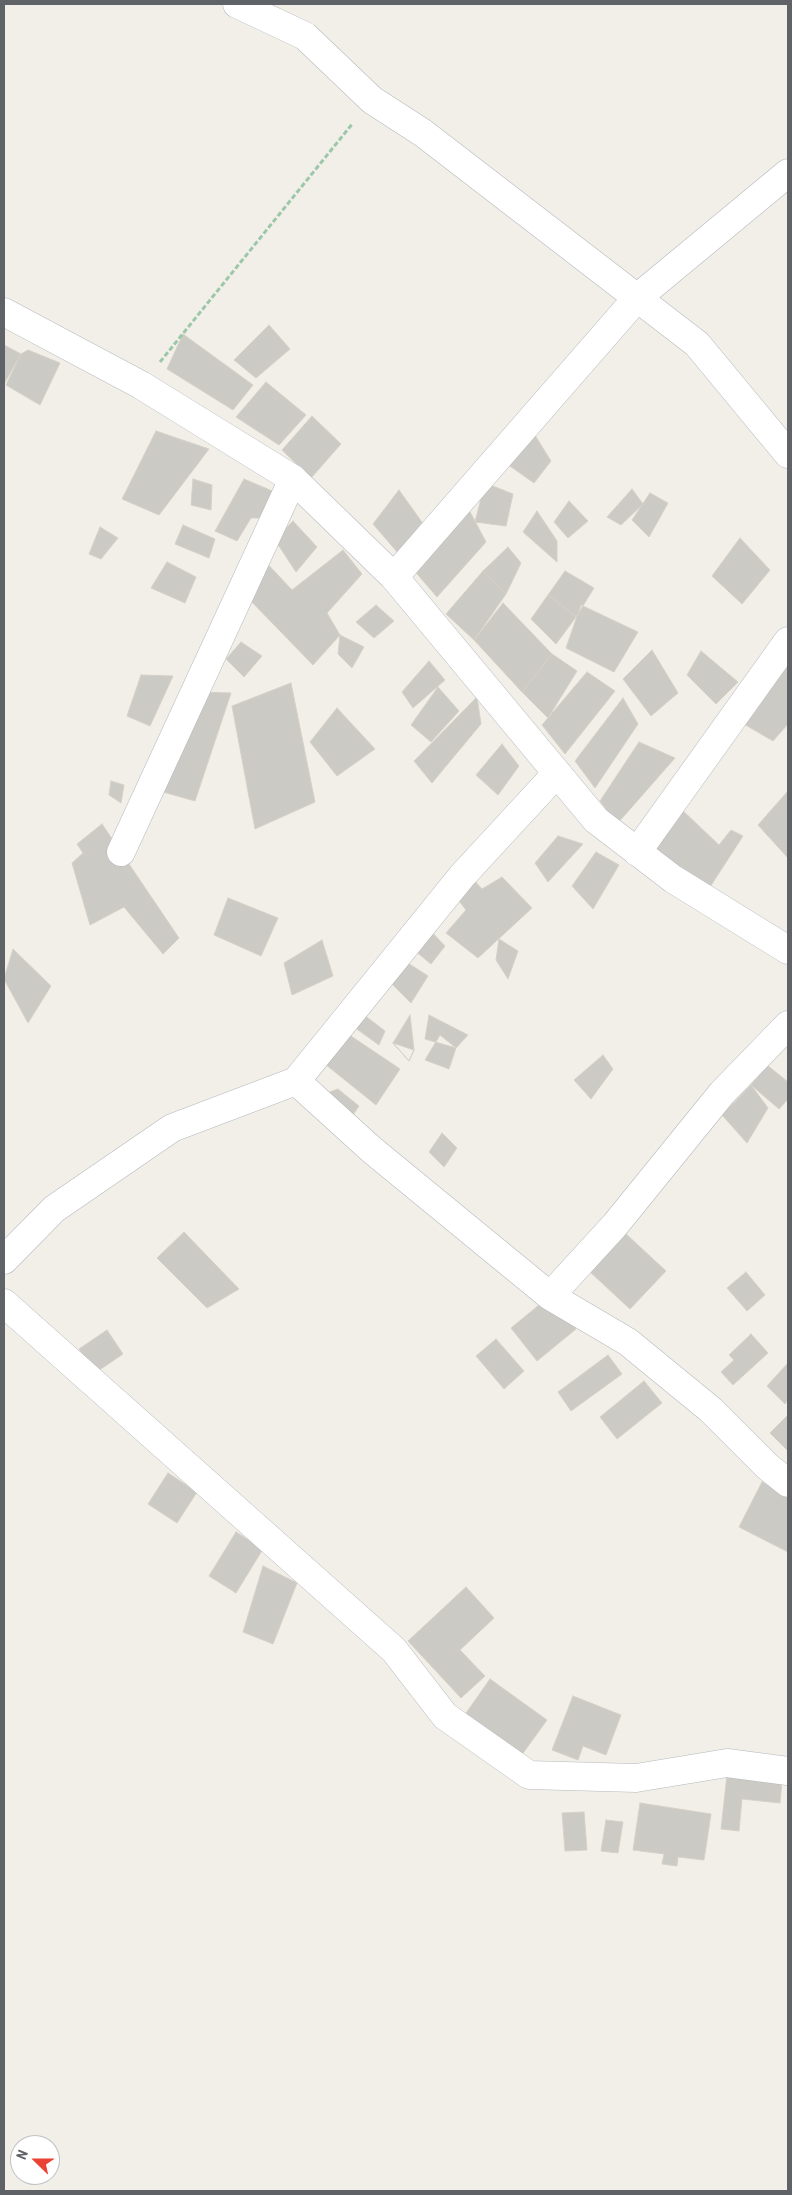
<!DOCTYPE html>
<style>
body{margin:0}
#map{position:relative;width:792px;height:2195px;overflow:hidden;background:#f1efe8;font-family:"Roboto Condensed",sans-serif}
canvas{display:block}
.frame{position:absolute;inset:0;border:5px solid #5f6368;pointer-events:none}
.north{position:absolute;left:10px;top:2135px;width:50px;height:50px;box-sizing:border-box;background:#fff;border:1px solid #bfc1c3;border-radius:50%;rotate:292deg;font-size:14px;font-weight:700;line-height:20px;text-align:center;color:#5f6368}
.north::after{content:'';display:block;margin:auto;width:18px;height:22px;background:#ea4335;clip-path:polygon(50% 0,100% 100%,50% 72%,0 100%)}
</style>
<div id="map">
<canvas width="792" height="2195"></canvas>
<div class="frame"></div>
<div class="north">N</div>
</div>
<script>
const c = document.querySelector('canvas').getContext('2d');
c.lineJoin = 'round';
function fill(path, color) { c.fillStyle = color; c.fill(path, 'evenodd'); }
const toPath = rows => new Path2D(rows.map(r => 'M' + r).join(''));
function strokePath(path, color, width, dash) { c.strokeStyle = color; c.lineWidth = width; c.lineCap = dash ? 'butt' : 'round'; c.setLineDash(dash || []); c.stroke(path); }
const building = toPath([
 [269,325,290,349,256,378,234,360,269,325],
 [183,334,253,385,233,410,167,369,183,334],
 [4,345,21,354,4,384,4,345],
 [28,350,60,363,40,405,6,385,21,354,28,350],
 [266,382,306,415,279,445,236,417,266,382],
 [312,416,341,444,311,478,282,450,312,416],
 [156,431,209,449,159,515,122,499,156,431],
 [533,432,551,461,534,483,507,464,533,432],
 [193,479,212,485,211,510,191,505,193,479],
 [244,479,277,493,265,518,251,518,237,541,215,531,244,479],
 [485,483,513,494,506,526,475,522,485,483],
 [632,489,643,504,621,525,607,517,632,489],
 [399,490,424,525,398,553,373,524,399,490],
 [650,493,668,503,649,537,632,520,650,493],
 [569,501,588,521,568,538,554,522,569,501],
 [467,506,486,542,437,597,412,568,467,506],
 [537,511,557,541,557,562,523,532,537,511],
 [293,521,317,547,296,572,275,540,293,521],
 [183,525,215,539,209,558,175,544,183,525],
 [100,527,118,538,101,559,89,554,100,527],
 [740,538,770,570,742,604,712,576,740,538],
 [508,547,521,563,506,594,483,571,508,547],
 [343,550,362,574,327,613,340,635,313,665,245,595,262,558,292,590,343,550],
 [167,562,196,577,185,603,151,588,167,562],
 [483,571,506,594,474,640,446,614,483,571],
 [565,571,594,588,576,617,548,595,565,571],
 [548,595,576,617,556,644,531,619,548,595],
 [503,603,552,654,522,692,474,640,503,603],
 [376,605,394,621,374,638,356,622,376,605],
 [581,605,638,632,614,672,566,648,581,605],
 [340,635,364,647,352,668,338,654,340,635],
 [241,642,262,656,244,677,226,659,241,642],
 [652,650,678,693,651,716,623,679,652,650],
 [701,651,738,682,716,704,687,675,701,651],
 [552,654,577,671,548,718,522,692,552,654],
 [429,661,445,680,413,708,402,692,429,661],
 [788,666,788,724,773,741,742,723,788,666],
 [587,672,615,691,565,754,542,725,587,672],
 [141,675,173,676,150,726,127,716,141,675],
 [291,683,315,802,255,829,232,706,291,683],
 [438,687,459,711,431,742,411,725,438,687],
 [201,692,231,693,195,801,156,790,201,692],
 [477,697,481,724,432,783,414,761,477,697],
 [623,698,638,724,595,788,575,761,623,698],
 [337,708,375,749,337,776,310,742,337,708],
 [639,742,675,758,617,824,600,801,639,742],
 [502,744,519,766,498,795,476,775,502,744],
 [111,781,124,785,121,803,109,795,111,781],
 [788,791,788,858,758,825,788,791],
 [679,807,719,845,731,830,743,836,710,887,649,848,679,807],
 [102,824,179,938,163,954,124,907,90,925,72,863,83,853,77,844,102,824],
 [558,836,583,844,548,882,535,863,558,836],
 [596,852,619,865,593,909,572,886,596,852],
 [502,877,532,908,478,958,446,933,466,910,456,897,472,878,482,889,502,877],
 [228,898,278,918,261,956,214,935,228,898],
 [423,923,445,946,431,964,414,950,423,923],
 [499,939,518,951,508,979,496,960,499,939],
 [322,940,333,976,292,995,284,963,322,940],
 [13,949,51,986,28,1023,4,979,13,949],
 [397,956,428,976,411,1003,390,982,397,956],
 [355,1008,385,1031,379,1045,354,1027,355,1008],
 [410,1015,414,1050,409,1061,393,1043,410,1015],
 [429,1015,468,1035,456,1048,425,1039,429,1015],
 [348,1034,400,1069,376,1105,325,1064,348,1034],
 [440,1035,456,1048,449,1069,425,1060,440,1035],
 [393,1043,414,1050,409,1061,393,1043],
 [603,1055,613,1069,591,1099,574,1080,603,1055],
 [767,1065,788,1082,788,1099,779,1109,751,1085,767,1065],
 [751,1085,768,1108,747,1143,722,1115,751,1085],
 [338,1089,359,1106,351,1118,327,1093,338,1089],
 [442,1133,457,1148,444,1167,429,1152,442,1133],
 [184,1232,239,1289,207,1308,157,1258,184,1232],
 [625,1233,666,1271,630,1309,589,1271,625,1233],
 [746,1272,765,1295,747,1311,727,1288,746,1272],
 [550,1296,576,1329,537,1361,511,1328,550,1296],
 [107,1330,123,1354,95,1373,79,1349,107,1330],
 [751,1334,768,1353,733,1385,721,1372,734,1360,729,1355,751,1334],
 [496,1339,524,1371,504,1389,476,1356,496,1339],
 [608,1355,622,1374,571,1411,558,1392,608,1355],
 [788,1363,788,1400,785,1404,767,1386,788,1363],
 [644,1381,662,1403,617,1439,600,1417,644,1381],
 [788,1415,788,1451,770,1433,788,1415],
 [168,1473,197,1492,177,1523,148,1504,168,1473],
 [762,1482,788,1495,788,1552,739,1527,762,1482],
 [236,1532,263,1549,236,1593,209,1576,236,1532],
 [263,1566,297,1583,273,1644,243,1632,263,1566],
 [466,1587,494,1618,460,1650,485,1676,461,1698,408,1641,466,1587],
 [490,1679,547,1720,521,1756,464,1716,490,1679],
 [573,1696,621,1715,606,1755,583,1746,578,1760,552,1750,573,1696],
 [727,1775,782,1781,780,1803,742,1799,739,1831,721,1829,727,1775],
 [640,1803,711,1814,704,1860,678,1857,677,1866,662,1864,664,1854,633,1850,640,1803],
 [584,1812,587,1850,565,1851,562,1813,584,1812],
 [606,1820,623,1822,618,1853,601,1851,606,1820]
]);
fill(building, '#cccac5');
strokePath(building, '#d6d1c6', 1);
const minor = toPath([
 [237,4,305,36,372,100,423,133,697,344,788,454],
 [394,577,637,298,788,173],
 [121,852,293,479],
 [637,852,788,641],
 [296,1081,372,1150,550,1296,628,1342,711,1410,768,1467,788,1483],
 [4,1260,54,1209,172,1128,296,1081,462,876,557,773],
 [550,1296,615,1225,722,1093,788,1025],
 [4,1303,394,1650,445,1716,529,1775,636,1778,727,1763,788,1771]
]);
const secondary = toPath([
 [4,312,141,385,293,479,394,577,596,820,673,879,788,950]
]);
strokePath(minor, '#b5b8bc', 29);
strokePath(secondary, '#b6babf', 29);
strokePath(toPath([
 [160,362,353,123]
]), '#9cc7a9', 3, [5, 2.5]);
strokePath(minor, '#fff', 28);
strokePath(secondary, '#fff', 28);
</script>
